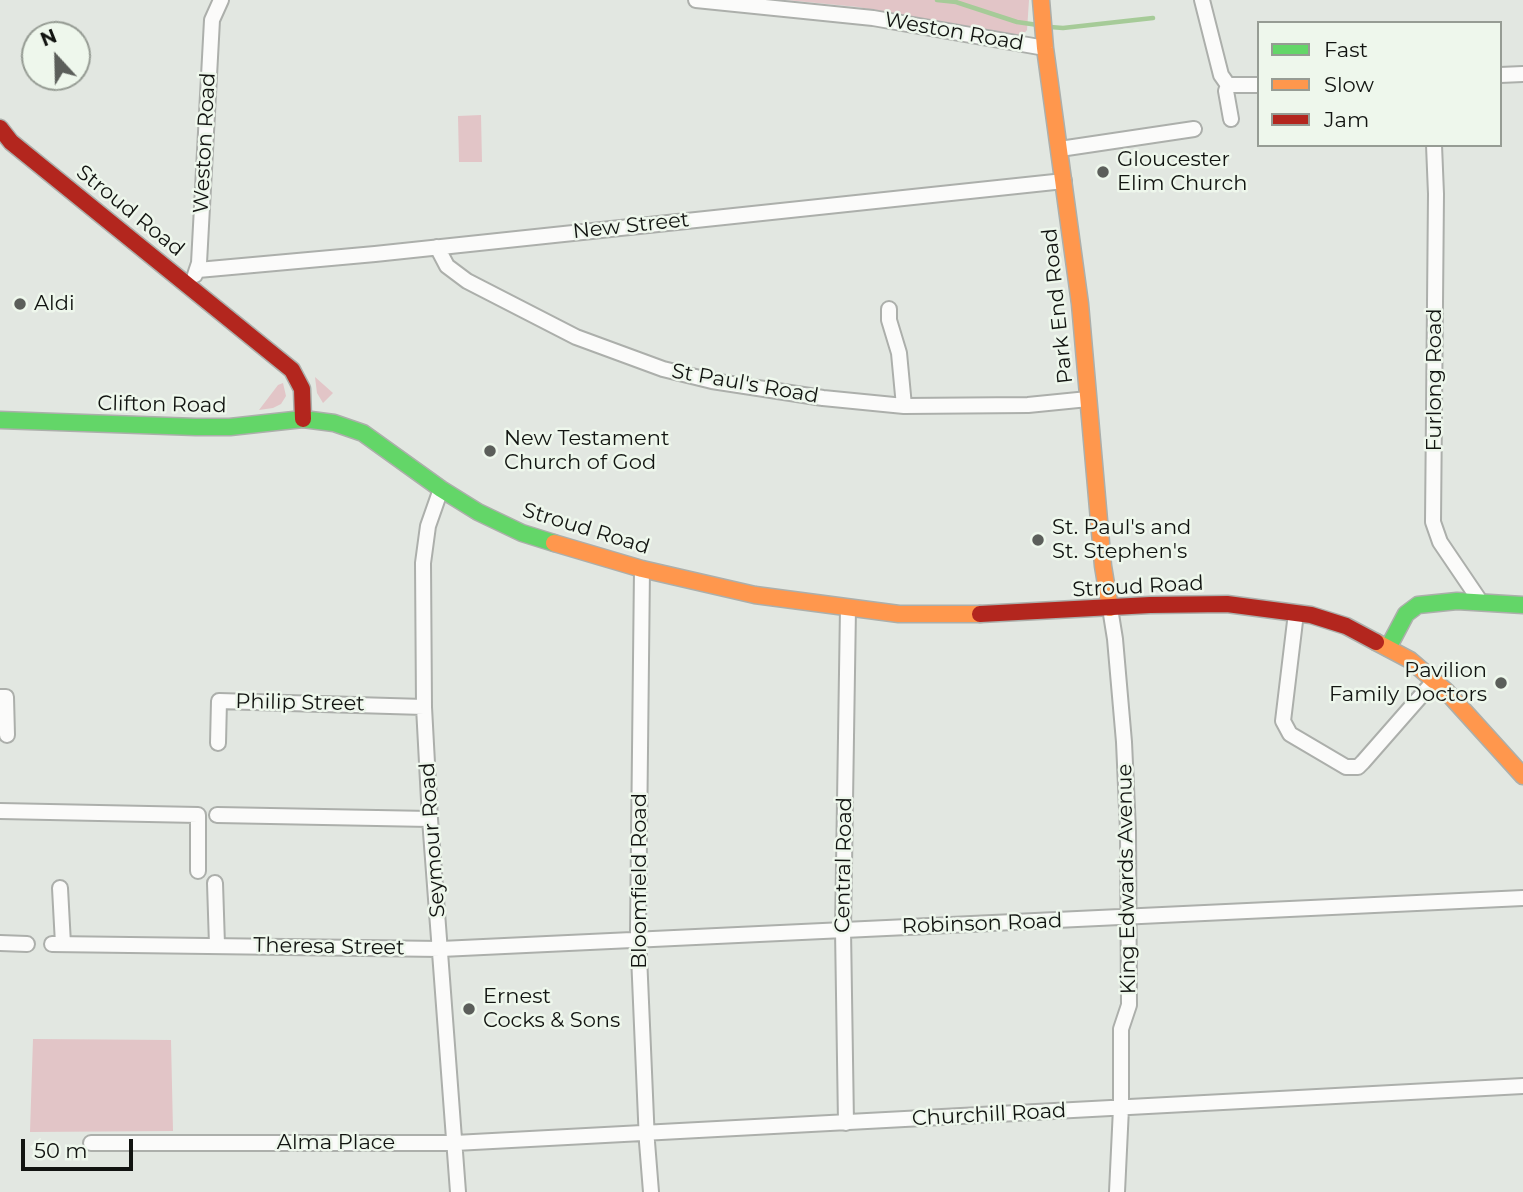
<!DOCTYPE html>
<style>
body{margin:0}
#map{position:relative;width:1523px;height:1192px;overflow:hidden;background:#e2e7e1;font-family:Montserrat,sans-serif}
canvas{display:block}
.legend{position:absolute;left:1257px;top:21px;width:245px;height:126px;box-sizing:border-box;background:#eef7ec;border:2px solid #969c94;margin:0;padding:9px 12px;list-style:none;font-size:21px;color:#121411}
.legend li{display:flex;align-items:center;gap:14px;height:35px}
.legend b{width:35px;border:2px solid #969c94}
.north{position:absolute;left:21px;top:21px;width:70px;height:70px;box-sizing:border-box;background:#eef7ec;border:2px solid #969c94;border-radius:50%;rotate:338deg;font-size:19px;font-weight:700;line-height:28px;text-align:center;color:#121411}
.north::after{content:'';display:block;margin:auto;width:24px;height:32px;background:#5b5e5a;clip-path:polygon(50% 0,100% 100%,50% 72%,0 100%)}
.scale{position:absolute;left:21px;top:1139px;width:112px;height:32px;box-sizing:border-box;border:4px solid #121411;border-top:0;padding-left:9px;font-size:21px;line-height:24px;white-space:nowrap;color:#121411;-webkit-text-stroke:5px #eef7ec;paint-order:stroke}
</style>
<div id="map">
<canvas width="1523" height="1192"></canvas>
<ul class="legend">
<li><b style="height:9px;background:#63d668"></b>Fast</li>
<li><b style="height:9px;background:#ff974d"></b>Slow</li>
<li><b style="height:9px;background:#b3261e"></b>Jam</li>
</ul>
<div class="north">N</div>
<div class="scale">50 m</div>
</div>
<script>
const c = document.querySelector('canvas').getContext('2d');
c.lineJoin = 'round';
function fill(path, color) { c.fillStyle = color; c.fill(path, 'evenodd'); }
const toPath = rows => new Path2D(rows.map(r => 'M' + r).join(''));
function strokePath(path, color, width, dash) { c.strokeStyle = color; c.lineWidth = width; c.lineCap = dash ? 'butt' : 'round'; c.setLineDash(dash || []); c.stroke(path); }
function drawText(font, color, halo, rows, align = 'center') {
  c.font = font + ' Montserrat,sans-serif'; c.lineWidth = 5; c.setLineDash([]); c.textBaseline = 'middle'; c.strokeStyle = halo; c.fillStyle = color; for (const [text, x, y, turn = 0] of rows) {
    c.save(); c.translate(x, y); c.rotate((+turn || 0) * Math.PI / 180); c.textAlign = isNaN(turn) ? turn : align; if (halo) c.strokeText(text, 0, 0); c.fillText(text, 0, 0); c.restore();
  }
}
fill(toPath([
 [786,0,1029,0,1027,30,1021,37,991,42,948,25,858,7],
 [481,115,482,162,459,162,458,116],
 [315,377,333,393,323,403,317,393],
 [283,383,286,396,281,404,273,408,259,410,278,385],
 [33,1039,171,1040,173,1131,30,1132]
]), '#e2c5c7');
strokePath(toPath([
 [937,0,956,2,1017,22,1038,25],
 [1050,27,1063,28,1153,18]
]), '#a6cb98', 4.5);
const street = toPath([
 [696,0,873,18,1045,48],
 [1202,0,1221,75,1228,85,1226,91,1231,119],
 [1500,75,1523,74],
 [1228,85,1259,85],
 [1434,145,1436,194,1433,522,1440,542,1480,601],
 [1060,149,1194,129],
 [437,247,447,266,467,281,576,337,663,369,712,381,823,398,904,406,1028,405,1088,399],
 [198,270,375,254,1064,181],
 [195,275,199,263,212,20,221,0],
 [889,309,889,320,899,353,904,406],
 [441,489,428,526,423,563,424,707,430,819,458,1192],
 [642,569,638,932,647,1142,651,1192],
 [1110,608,1115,639,1124,742,1128,831,1129,1005,1121,1029,1121,1108,1117,1192],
 [1296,613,1283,721,1290,734,1346,767,1358,767,1363,762,1434,681],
 [0,697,6,697,7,735],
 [218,743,219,701,424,707],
 [0,811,198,815,198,871],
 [217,815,430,819],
 [215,883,217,945],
 [60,888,63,944],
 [0,943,27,944],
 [52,944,441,949,1523,898],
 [846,1123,843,930,848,608],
 [91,1143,455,1143,1523,1086]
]);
const fast = toPath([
 [0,420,196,427,230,427,303,419,334,423,363,433,441,489,478,512,522,533,554,543],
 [1388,648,1406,614,1418,605,1457,601,1523,605]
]);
const slow = toPath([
 [1041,0,1045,48,1080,304,1103,566,1110,608],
 [554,543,642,569,755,595,899,614,980,614],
 [1376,642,1410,660,1446,691,1523,776]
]);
const jam = toPath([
 [0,128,11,142,292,370,302,389,303,419],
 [980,614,1150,605,1227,604,1311,615,1346,626,1376,642]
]);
strokePath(street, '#acafab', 18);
strokePath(fast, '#acafab', 19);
strokePath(slow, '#acafab', 19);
strokePath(jam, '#acafab', 19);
strokePath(street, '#fbfbfa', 14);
strokePath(fast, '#63d668', 16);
strokePath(slow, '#ff974d', 16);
strokePath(jam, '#b3261e', 16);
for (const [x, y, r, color] of [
 [1103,172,7,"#5b5e5a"],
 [20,304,7,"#5b5e5a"],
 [490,451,7,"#5b5e5a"],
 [1038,540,7,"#5b5e5a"],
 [1501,683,7,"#5b5e5a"],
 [469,1009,7,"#5b5e5a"]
]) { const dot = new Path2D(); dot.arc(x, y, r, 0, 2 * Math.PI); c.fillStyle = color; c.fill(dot); strokePath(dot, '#eef7ec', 2.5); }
drawText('21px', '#121411', '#eef7ec', [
 ["Weston Road",954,32,10],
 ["Weston Road",205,143,-87],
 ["Stroud Road",130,211,39],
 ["New Street",631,226,-6],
 ["Park End Road",1058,306,-96],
 ["Furlong Road",1435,380,-90],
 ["St Paul's Road",745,384,10],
 ["Clifton Road",162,405,1],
 ["Stroud Road",586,529,17],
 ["Stroud Road",1138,587,-3],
 ["Philip Street",300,703,1],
 ["Seymour Road",433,840,-94],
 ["Central Road",844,865,-89],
 ["King Edwards Avenue",1127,879,-91],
 ["Bloomfield Road",640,881,-90],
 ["Robinson Road",982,924,-2],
 ["Theresa Street",329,947,1],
 ["Churchill Road",989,1115,-3],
 ["Alma Place",336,1143]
]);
drawText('21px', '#121411', '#eef7ec', [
 ["Gloucester",1117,160],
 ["Elim Church",1117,184],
 ["Aldi",34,304],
 ["New Testament",504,439],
 ["Church of God",504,463],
 ["St. Paul's and",1052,528],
 ["St. Stephen's",1052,552],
 ["Pavilion",1487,671,"right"],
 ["Family Doctors",1487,695,"right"],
 ["Ernest",483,997],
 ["Cocks & Sons",483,1021]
], 'left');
</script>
